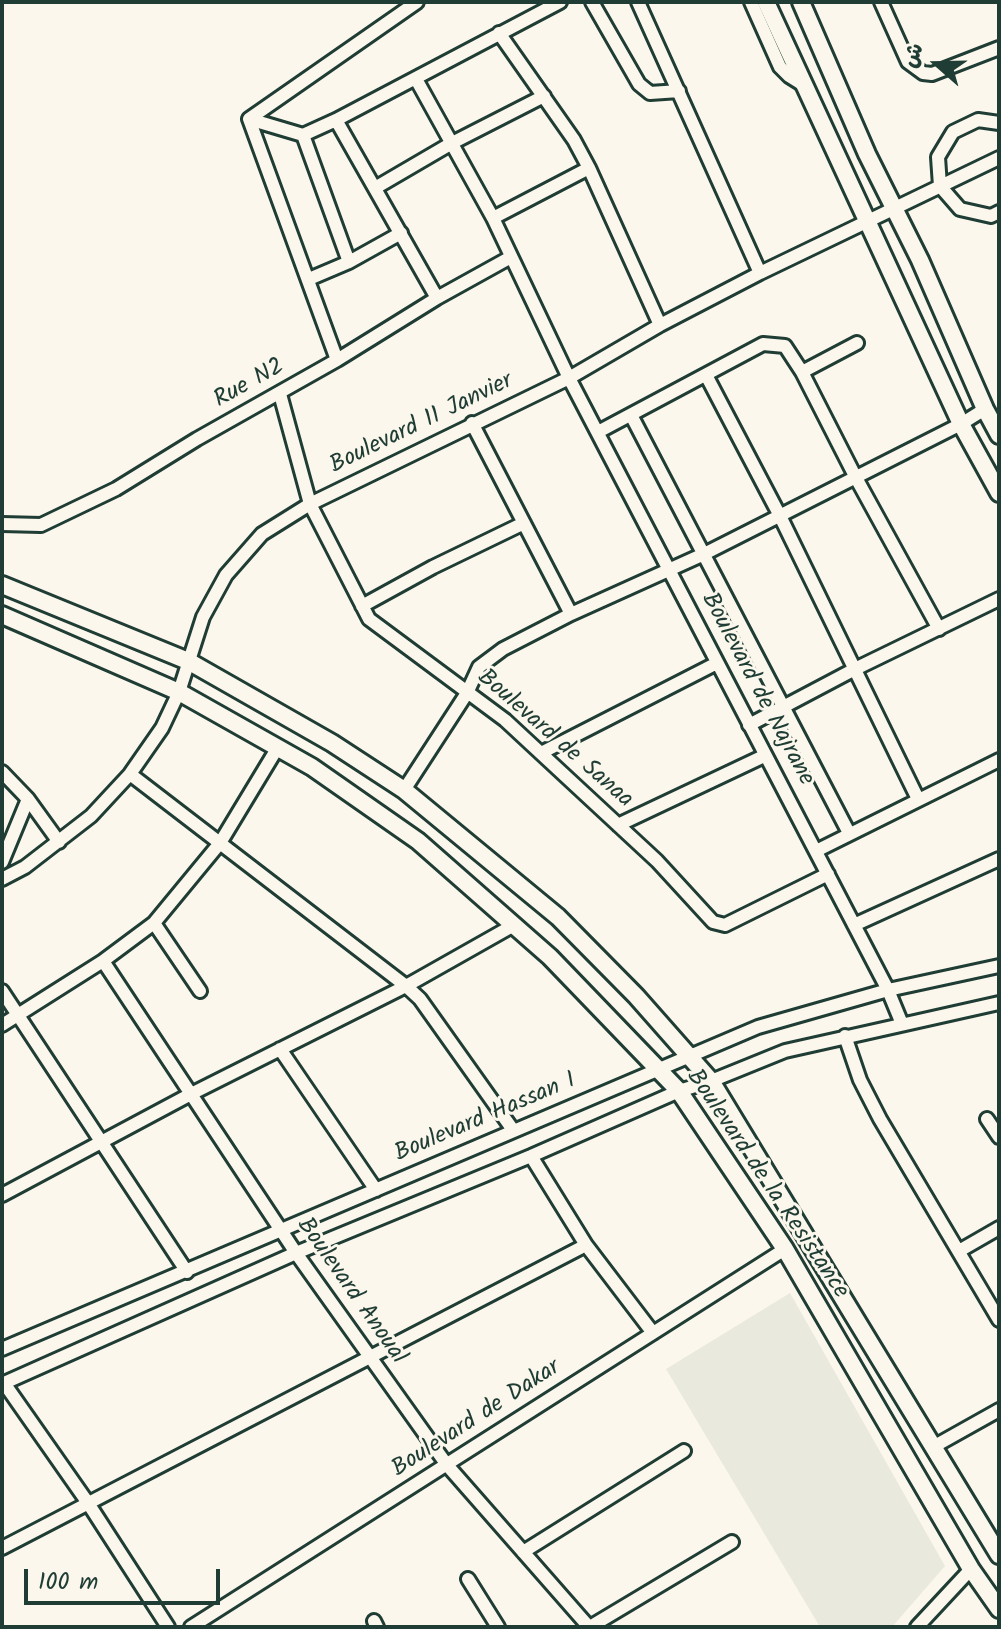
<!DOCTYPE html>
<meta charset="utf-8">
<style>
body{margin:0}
#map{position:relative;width:1001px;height:1629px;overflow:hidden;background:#fbf7ec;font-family:Kalam,"Playpen Sans Arabic",sans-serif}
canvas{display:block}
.frame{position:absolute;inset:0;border:4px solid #1f3d34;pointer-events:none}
.north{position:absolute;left:897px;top:24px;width:80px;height:80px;-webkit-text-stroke:6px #fbf7ec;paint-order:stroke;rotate:290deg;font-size:22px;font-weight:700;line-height:32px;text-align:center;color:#1f3d34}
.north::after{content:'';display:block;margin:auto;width:28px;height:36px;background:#1f3d34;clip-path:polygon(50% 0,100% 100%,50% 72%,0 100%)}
.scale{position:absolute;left:24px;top:1569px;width:196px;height:36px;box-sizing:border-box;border:4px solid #1f3d34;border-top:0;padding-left:10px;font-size:24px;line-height:28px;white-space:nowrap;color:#1f3d34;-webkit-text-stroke:6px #fbf7ec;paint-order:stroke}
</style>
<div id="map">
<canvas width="1001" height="1629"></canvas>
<div class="frame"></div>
<div class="north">ش</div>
<div class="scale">100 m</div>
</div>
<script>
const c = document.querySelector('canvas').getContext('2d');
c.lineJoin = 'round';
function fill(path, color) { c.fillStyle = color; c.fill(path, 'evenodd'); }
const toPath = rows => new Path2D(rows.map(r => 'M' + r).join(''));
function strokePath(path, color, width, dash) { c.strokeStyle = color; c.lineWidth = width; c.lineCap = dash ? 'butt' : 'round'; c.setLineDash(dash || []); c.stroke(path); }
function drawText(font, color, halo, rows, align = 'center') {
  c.font = font + ' Kalam,sans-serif'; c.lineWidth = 6; c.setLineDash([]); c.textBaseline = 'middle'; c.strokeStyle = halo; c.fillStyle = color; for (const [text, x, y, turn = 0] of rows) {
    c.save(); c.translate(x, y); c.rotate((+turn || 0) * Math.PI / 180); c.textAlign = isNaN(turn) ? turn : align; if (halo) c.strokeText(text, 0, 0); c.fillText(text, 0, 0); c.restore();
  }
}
fill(toPath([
 [790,1293,945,1566,892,1627,820,1627,666,1369]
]), '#eae9de');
const minor = toPath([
 [592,2,639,84,650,93,679,91],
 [638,2,760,273],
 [751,2,780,67,789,76,805,86],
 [881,2,908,62,923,73,932,74,999,48],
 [499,33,574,140,589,168,660,325],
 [416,79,493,218,569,378,888,990,902,1024],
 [249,119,337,360],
 [249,119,417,2],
 [249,119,303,135],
 [336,120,437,298],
 [999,123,978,120,953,132,938,157,940,186,960,209,991,216,999,212],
 [303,135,336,120,560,2],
 [303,135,349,262],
 [375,188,452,143,544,96],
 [493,218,589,168],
 [309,279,349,262,401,233],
 [802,372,857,343],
 [706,375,780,516,918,799],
 [280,394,310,504,369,619,505,720,657,861,713,922,725,925,828,874],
 [631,415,849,833],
 [472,423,571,614],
 [598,432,763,344,785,346,802,372,855,476,939,629],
 [2,524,41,525,116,489,197,439,337,360,437,298,511,257],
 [362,606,433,567,524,523],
 [749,725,855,669,999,599],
 [541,753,717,663],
 [2,772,28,799,59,842],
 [130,774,406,986,420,999,513,1130],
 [404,790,467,693,479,667,503,649,571,614,704,554,961,424,985,409],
 [618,825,764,756],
 [816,851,999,760],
 [2,862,28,799],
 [2,879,25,867,91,816,130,774,162,728,179,692,203,617,226,575,262,534,310,504,569,378,660,325,760,273,999,158],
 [154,923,200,991],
 [854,925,999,859],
 [103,961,296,1253,447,1465,589,1627],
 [2,991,187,1272],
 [2,1025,103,961,154,923,220,843,278,747],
 [845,1036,860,1080,880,1119,999,1320],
 [280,1049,376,1190],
 [987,1119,999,1137],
 [531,1156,586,1245,653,1333],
 [2,1195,191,1094,406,986,514,925],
 [959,1251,999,1228],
 [2,1349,758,1027,888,990,999,966],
 [4,1383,88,1503,168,1627],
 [2,1384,296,1253,531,1156,679,1091,711,1081,785,1051,999,1003],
 [933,1447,999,1410],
 [2,1548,586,1245],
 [523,1552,684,1451],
 [468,1579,498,1627],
 [374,1621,377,1627],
 [191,1627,785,1249],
 [590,1627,732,1542],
 [917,1627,971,1569]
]);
const major = toPath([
 [766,2,961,424,999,493],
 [801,2,867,154,920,260,985,409,999,435],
 [2,585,188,661,332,743,404,790,558,917,636,996,711,1081,999,1555],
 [2,615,179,692,312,767,418,841,550,957,679,1091,785,1249,971,1569,999,1609]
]);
strokePath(minor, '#1f3d34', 18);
strokePath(major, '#1f3d34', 22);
strokePath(minor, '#fbf7ec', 12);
strokePath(major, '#fbf7ec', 16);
drawText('24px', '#1f3d34', '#fbf7ec', [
 ["Rue N2",250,385,-29],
 ["Boulevard 11 Janvier",422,425,-26],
 ["Boulevard de Najrane",756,690,62],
 ["Boulevard de Sanaa",554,740,41],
 ["Boulevard Hassan I",486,1119,-23],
 ["Boulevard de la Resistance",766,1185,56],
 ["Boulevard Anoual",350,1292,55],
 ["Boulevard de Dakar",477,1420,-33]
]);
</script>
